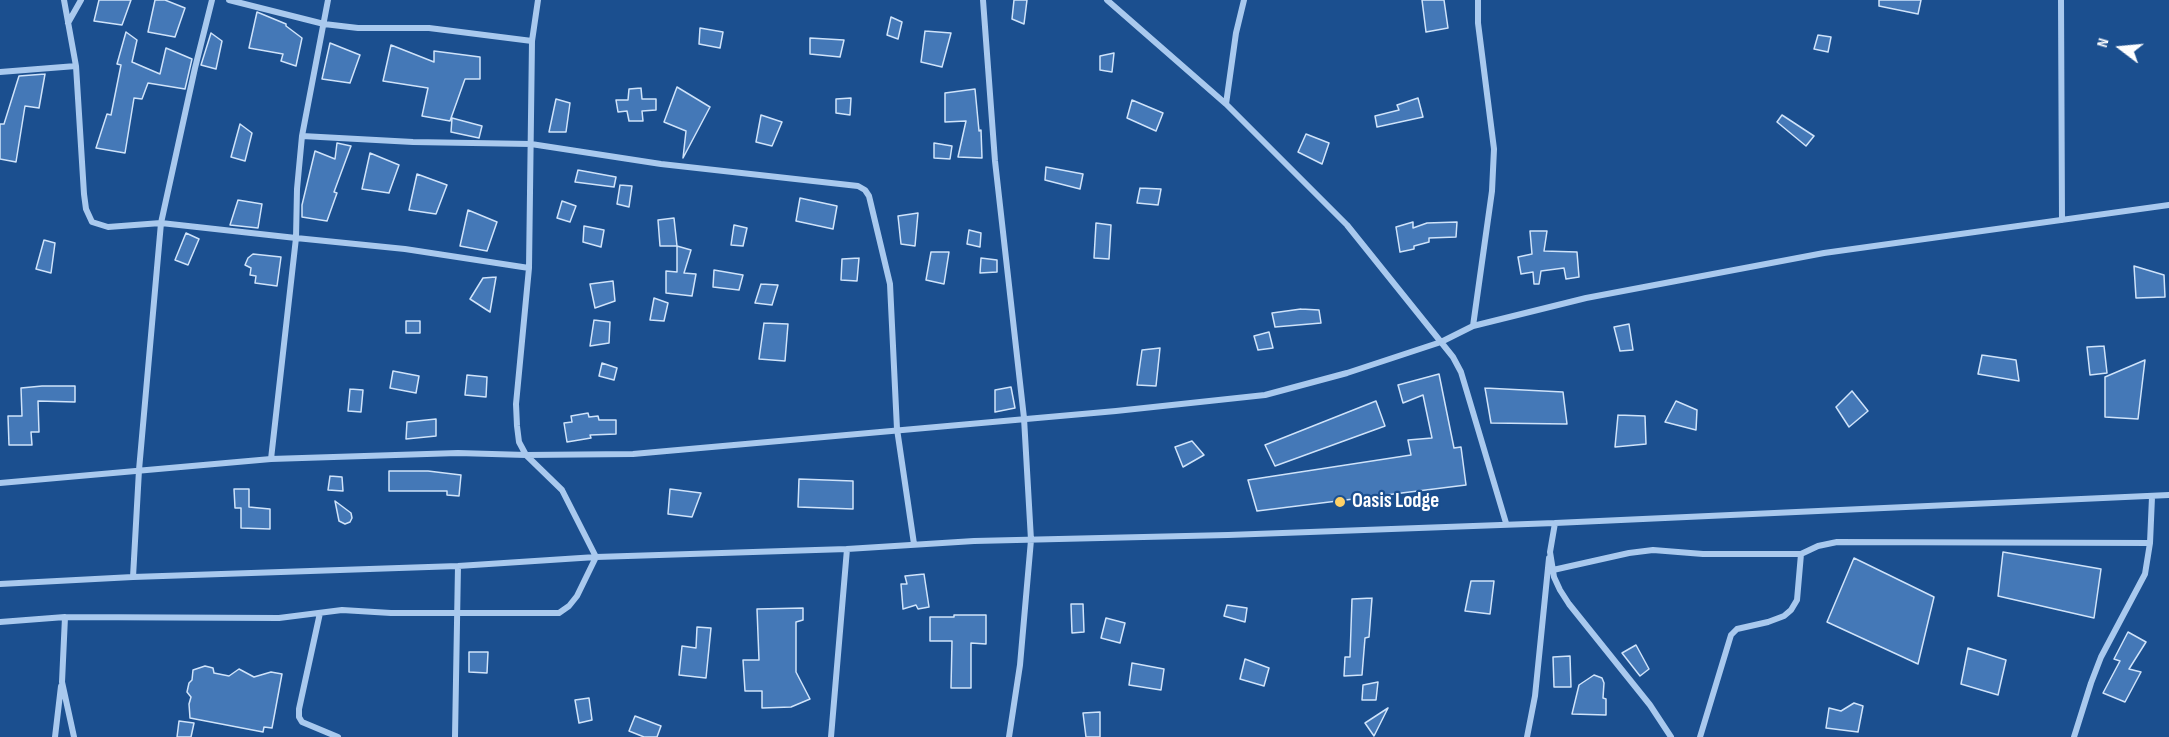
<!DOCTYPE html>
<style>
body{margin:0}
#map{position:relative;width:2169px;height:737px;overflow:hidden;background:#1b4f8f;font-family:"Sofia Sans Condensed",sans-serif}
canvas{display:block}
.north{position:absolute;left:2091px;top:18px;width:60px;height:60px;-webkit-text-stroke:4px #1b4f8f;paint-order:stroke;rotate:286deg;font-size:16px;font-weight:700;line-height:24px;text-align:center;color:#fff}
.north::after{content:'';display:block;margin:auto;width:21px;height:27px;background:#fff;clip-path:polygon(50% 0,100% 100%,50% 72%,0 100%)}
</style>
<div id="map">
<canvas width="2169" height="737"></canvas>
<div class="north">N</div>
</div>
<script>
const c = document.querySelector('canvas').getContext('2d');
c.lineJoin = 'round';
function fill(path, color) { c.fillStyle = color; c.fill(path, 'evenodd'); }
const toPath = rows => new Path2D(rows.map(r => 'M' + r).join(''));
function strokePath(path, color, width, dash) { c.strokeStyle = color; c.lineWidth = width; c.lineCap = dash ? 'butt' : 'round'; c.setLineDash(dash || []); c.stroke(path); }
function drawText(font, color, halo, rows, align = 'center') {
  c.font = font + ' "Sofia Sans Condensed",sans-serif'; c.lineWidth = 4.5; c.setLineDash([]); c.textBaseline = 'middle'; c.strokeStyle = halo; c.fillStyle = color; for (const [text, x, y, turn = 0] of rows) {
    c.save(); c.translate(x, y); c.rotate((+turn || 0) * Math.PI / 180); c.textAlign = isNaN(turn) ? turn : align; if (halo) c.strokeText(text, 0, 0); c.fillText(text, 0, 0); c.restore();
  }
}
const building = toPath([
 [99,0,131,0,122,25,94,21,99,0],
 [155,0,165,0,185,8,175,37,148,32,155,0],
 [1014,0,1027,0,1024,24,1012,19,1014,0],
 [1422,0,1444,0,1448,28,1426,32,1422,0],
 [1879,0,1921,0,1918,14,1879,6,1879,0],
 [257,12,286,24,286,26,302,38,296,66,281,61,283,54,249,48,257,12],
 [891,17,902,22,898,39,887,35,891,17],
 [700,28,723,32,720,48,699,44,700,28],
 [925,31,951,33,942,67,921,62,925,31],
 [126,32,137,40,132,62,160,74,166,48,192,59,185,89,148,83,142,99,134,98,125,153,96,148,107,114,111,115,121,65,117,64,126,32],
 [211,33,222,41,216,69,201,65,211,33],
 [1818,35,1831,37,1828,52,1814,49,1818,35],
 [810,38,844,40,840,57,810,54,810,38],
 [330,43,360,55,350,83,322,79,330,43],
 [391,45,434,62,434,51,480,57,480,79,465,79,450,121,422,116,428,88,383,81,391,45],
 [1114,53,1112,72,1100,70,1100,56,1114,53],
 [45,74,39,108,25,106,16,162,0,159,0,124,4,124,19,76,45,74],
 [677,87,710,107,683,158,686,131,664,122,677,87],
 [641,88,642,99,656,99,656,110,642,111,643,121,629,121,627,111,618,112,616,100,628,100,629,89,641,88],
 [975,89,979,131,981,130,982,158,958,157,966,121,945,122,945,93,975,89],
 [851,98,850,115,836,113,836,99,851,98],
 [1418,98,1423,117,1377,127,1375,116,1399,110,1397,105,1418,98],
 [556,99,570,103,566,132,549,132,556,99],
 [1132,100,1163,113,1156,131,1127,118,1132,100],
 [761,115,782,122,772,146,756,142,761,115],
 [1782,115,1814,136,1806,146,1777,122,1782,115],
 [452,118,482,126,479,138,451,132,452,118],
 [240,124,252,133,245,161,231,157,240,124],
 [1306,134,1329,143,1322,164,1298,152,1306,134],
 [337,143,351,146,334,192,337,193,327,221,302,217,302,205,315,151,335,159,337,143],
 [934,143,952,146,950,159,934,158,934,143],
 [370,153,399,165,389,193,362,189,370,153],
 [1046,167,1083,174,1080,189,1045,180,1046,167],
 [578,170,616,177,614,187,575,182,578,170],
 [417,174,447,185,436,214,409,210,417,174],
 [620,185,632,186,629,207,617,204,620,185],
 [1140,188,1161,189,1158,205,1137,203,1140,188],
 [800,198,837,206,833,229,796,221,800,198],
 [238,200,262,204,258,228,230,225,238,200],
 [562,201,576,206,570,222,557,218,562,201],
 [468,210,497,222,487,251,460,246,468,210],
 [918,213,915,246,901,244,898,216,918,213],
 [674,218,677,246,660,246,658,220,674,218],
 [1413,222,1413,228,1427,223,1457,222,1456,237,1429,238,1429,242,1414,246,1414,249,1400,252,1396,227,1413,222],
 [1096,223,1111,225,1109,259,1094,258,1096,223],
 [734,225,747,228,743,246,731,245,734,225],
 [584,226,604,230,601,247,583,242,584,226],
 [969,230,981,233,980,247,967,244,969,230],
 [1530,231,1547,231,1544,251,1577,252,1579,277,1566,279,1564,268,1541,271,1539,284,1534,284,1533,272,1521,274,1518,257,1532,254,1530,231],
 [186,233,199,239,188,265,175,260,186,233],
 [44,240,55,243,51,273,36,269,44,240],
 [677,246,691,250,684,273,696,274,692,296,666,293,666,271,677,272,677,246],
 [931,252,949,252,944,284,926,280,931,252],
 [253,254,281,257,277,286,255,283,256,276,250,275,251,268,245,265,248,258,253,254],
 [859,258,857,281,841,280,842,259,859,258],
 [981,258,997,260,997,272,980,273,981,258],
 [2134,266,2164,275,2165,297,2136,298,2134,266],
 [714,270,743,275,739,290,713,287,714,270],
 [496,277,490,312,470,299,483,278,496,277],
 [613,281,615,301,595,308,590,284,613,281],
 [761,284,778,285,772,305,755,303,761,284],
 [654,298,668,303,664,321,650,320,654,298],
 [1301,309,1319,310,1321,323,1275,327,1272,313,1301,309],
 [594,320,610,322,609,343,590,346,594,320],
 [406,321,420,321,420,333,406,333,406,321],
 [764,323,788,324,785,361,759,359,764,323],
 [1629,324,1633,350,1620,351,1614,327,1629,324],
 [1269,332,1273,348,1258,350,1254,336,1269,332],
 [2104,346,2107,373,2090,375,2087,347,2104,346],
 [1160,348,1156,386,1137,385,1142,350,1160,348],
 [1982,355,2016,360,2019,381,1978,374,1982,355],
 [2145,360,2138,419,2105,417,2105,377,2145,360],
 [602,363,617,368,614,380,599,376,602,363],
 [393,371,419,376,416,393,390,388,393,371],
 [1439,374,1454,448,1461,447,1466,485,1257,511,1248,480,1411,455,1408,440,1432,438,1423,395,1403,403,1398,385,1439,374],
 [467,375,487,377,486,397,465,395,467,375],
 [42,386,75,386,75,402,38,401,39,432,31,432,32,445,9,445,8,416,22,416,21,388,42,386],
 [1011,387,1015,408,995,412,995,390,1011,387],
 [1485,388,1563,392,1567,424,1491,423,1485,388],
 [350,389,363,390,361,412,348,411,350,389],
 [1852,391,1868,411,1849,427,1836,407,1852,391],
 [1376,401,1385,426,1275,466,1265,445,1376,401],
 [1676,401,1697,410,1696,430,1665,422,1676,401],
 [588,413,589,417,598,416,599,420,616,420,616,434,590,435,591,438,567,442,564,423,572,422,571,416,588,413],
 [1618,415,1645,416,1646,444,1615,447,1618,415],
 [436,419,436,436,406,439,407,422,436,419],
 [1192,441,1204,455,1183,467,1175,447,1192,441],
 [389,471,428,471,461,475,459,496,447,495,447,491,389,491,389,471],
 [330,476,342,477,343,491,328,490,330,476],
 [799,479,853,481,853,509,798,507,799,479],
 [234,489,249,489,249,507,270,509,270,529,241,528,241,508,235,508,234,489],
 [670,489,701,493,692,517,668,514,670,489],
 [335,501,351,513,352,518,350,522,345,524,339,521,335,501],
 [2003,552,2101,569,2094,618,1998,596,2003,552],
 [1854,558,1934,597,1918,664,1827,622,1854,558],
 [924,574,929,607,918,609,916,605,903,609,901,584,907,584,905,576,924,574],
 [1471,581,1494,581,1490,614,1465,611,1471,581],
 [1372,598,1369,637,1365,638,1362,675,1344,676,1345,657,1350,657,1352,599,1372,598],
 [1071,604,1083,604,1084,632,1072,633,1071,604],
 [1227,605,1247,608,1245,622,1224,616,1227,605],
 [803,608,803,620,796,622,796,672,810,699,791,707,762,708,762,691,745,691,743,660,759,660,757,609,803,608],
 [954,615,986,615,986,644,971,643,971,688,951,688,952,641,930,641,930,617,954,617,954,615],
 [1106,618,1125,623,1120,643,1101,638,1106,618],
 [697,627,711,628,706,678,679,675,682,646,696,648,697,627],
 [2128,632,2146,642,2129,669,2141,672,2125,702,2103,693,2120,661,2114,659,2128,632],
 [1636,645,1649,669,1640,676,1622,653,1636,645],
 [1968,648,2006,660,1998,695,1961,684,1968,648],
 [469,652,488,652,487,673,469,672,469,652],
 [1570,656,1571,687,1554,687,1553,657,1570,656],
 [1245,659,1269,668,1264,686,1240,679,1245,659],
 [1132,663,1164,669,1161,690,1129,685,1132,663],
 [205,666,213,668,214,673,229,676,239,669,254,677,271,672,282,674,272,728,264,727,263,732,190,718,189,704,191,697,187,692,189,683,192,680,193,670,205,666],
 [1594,675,1602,678,1604,683,1603,698,1606,699,1606,715,1572,714,1579,685,1594,675],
 [1378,682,1376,700,1362,700,1363,685,1378,682],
 [589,698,592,720,579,723,575,700,589,698],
 [1854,703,1863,706,1858,732,1826,728,1829,708,1841,711,1854,703],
 [1388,708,1374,736,1365,723,1388,708],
 [1100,712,1100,737,1086,737,1083,713,1100,712],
 [635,716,661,726,657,737,644,737,629,731,635,716],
 [179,721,194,723,191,737,177,737,179,721]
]);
fill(building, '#4478b7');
strokePath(building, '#cfe3fa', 1.5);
strokePath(toPath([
 [64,0,76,66,84,194,86,209,92,222,108,227,161,223,296,238,405,249,529,268],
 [229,0,324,24,358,28,429,28,532,41],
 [983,0,995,161,1024,418,1031,540,1020,665,1009,737],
 [1107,0,1226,104],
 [1244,0,1236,33,1226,104,1347,225,1453,357,1461,372,1506,523],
 [2061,0,2062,220],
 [68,23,81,0],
 [0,72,76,66],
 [302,136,413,142,531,144,661,164,858,186,865,190,869,196,890,284,897,429,914,544],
 [1473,326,1492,191,1494,149,1478,23,1478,0],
 [271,459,296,238,297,189,302,136,328,0],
 [0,483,271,459,458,453,526,455,633,454,1116,411,1265,395,1347,373,1441,342,1473,326,1586,298,1824,253,2169,205],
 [1555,523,1550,552,1554,577,1560,590,1569,604,1650,705,1671,737],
 [1553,570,1629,553,1653,550,1703,554,1801,554,1818,546,1837,542,2150,543],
 [133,577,139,470,161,223,195,68,212,0],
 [0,584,133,577,458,566,596,557,847,549,974,541,1228,535,1555,523,2169,495],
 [320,613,299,709,299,717,302,722,338,737],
 [0,622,65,617],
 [55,737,61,686],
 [74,737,62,682,65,617,279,618,342,610,391,613,559,613,569,606,577,596,596,557,562,490,526,455,519,442,517,426,516,404,529,268,532,41,538,0],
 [455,737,458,566],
 [831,737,847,549],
 [1527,737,1535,696,1549,558],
 [1700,737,1731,635,1737,629,1768,622,1784,616,1791,610,1797,600,1801,554],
 [2074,737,2091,683,2101,657,2145,574,2150,543,2152,497]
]), '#a9c9ee', 6);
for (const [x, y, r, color] of [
 [1340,502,6,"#ffd166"]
]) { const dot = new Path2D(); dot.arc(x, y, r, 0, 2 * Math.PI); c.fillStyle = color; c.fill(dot); strokePath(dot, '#1b4f8f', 2); }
drawText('bold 21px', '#fff', '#1b4f8f', [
 ["Oasis Lodge",1352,502]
], 'left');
</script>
